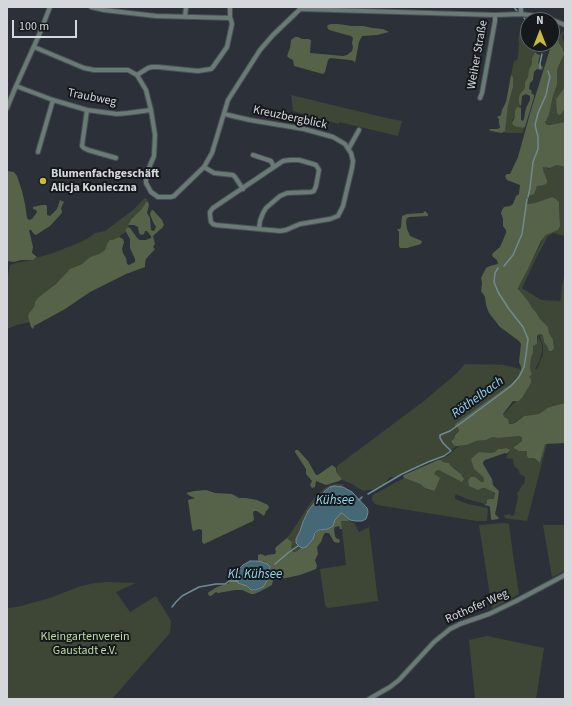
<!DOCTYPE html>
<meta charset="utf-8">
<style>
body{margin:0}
#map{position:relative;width:572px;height:706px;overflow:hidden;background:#2c3139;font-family:"Source Sans 3",sans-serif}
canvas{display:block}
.frame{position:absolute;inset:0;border:8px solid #d4d8dd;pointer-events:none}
.north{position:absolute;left:520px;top:12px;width:40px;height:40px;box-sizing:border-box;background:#16191c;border:1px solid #626569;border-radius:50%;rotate:0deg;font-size:11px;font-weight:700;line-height:16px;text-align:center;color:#d4d8dd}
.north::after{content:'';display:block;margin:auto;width:14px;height:18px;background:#c8bb3b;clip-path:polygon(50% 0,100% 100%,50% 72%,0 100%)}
.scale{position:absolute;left:12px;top:20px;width:65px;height:18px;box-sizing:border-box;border:2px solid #d4d8dd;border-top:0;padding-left:5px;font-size:12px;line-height:14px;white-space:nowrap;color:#d4d8dd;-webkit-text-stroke:3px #16191c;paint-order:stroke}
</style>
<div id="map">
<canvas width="572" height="706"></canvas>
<div class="frame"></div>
<div class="north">N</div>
<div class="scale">100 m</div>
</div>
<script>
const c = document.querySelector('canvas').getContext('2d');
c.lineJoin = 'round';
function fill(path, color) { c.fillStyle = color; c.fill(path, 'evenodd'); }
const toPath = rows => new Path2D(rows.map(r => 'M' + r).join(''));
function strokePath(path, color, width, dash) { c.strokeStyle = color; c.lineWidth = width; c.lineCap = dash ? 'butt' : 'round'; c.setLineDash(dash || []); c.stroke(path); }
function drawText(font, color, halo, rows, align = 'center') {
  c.font = font + ' "Source Sans 3",sans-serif'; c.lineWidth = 4; c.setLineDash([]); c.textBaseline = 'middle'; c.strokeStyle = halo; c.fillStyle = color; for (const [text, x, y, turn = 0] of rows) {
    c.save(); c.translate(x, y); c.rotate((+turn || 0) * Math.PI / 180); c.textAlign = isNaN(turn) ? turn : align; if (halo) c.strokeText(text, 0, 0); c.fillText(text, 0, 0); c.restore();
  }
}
fill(toPath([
 [525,28,528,29,528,44,537,44,535,52,532,58,532,64,529,69,528,77,525,82,525,88,520,94,519,96,519,100,521,108,518,107,515,117,512,120,514,126,524,128,523,133,507,133,504,132,508,106,513,87,513,77,511,75,514,61,517,60,518,57,519,41,518,41,520,30,521,29],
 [565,30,562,37,565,45,565,122,547,125,545,123,549,115,553,96,557,85,557,70,561,62,564,50,559,43,559,39,557,38],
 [291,95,382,117,402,121,398,136,339,122,339,124,293,111],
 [557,165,565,167,565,236,554,233,548,236,536,258,522,288,541,300,560,301,561,300,562,286,565,273,565,298,564,302,565,303,565,403,549,407,539,414,524,416,514,423,509,424,508,419,504,417,503,415,516,401,519,401,522,398,531,383,529,377,532,373,530,369,531,358,533,353,533,346,537,344,538,335,542,346,542,352,539,362,535,369,537,369,543,355,543,346,539,334,543,336,544,342,547,345,548,349,552,351,554,348,553,341,549,333,548,328,546,325,540,319,536,312,533,309,528,301,518,290,519,286,528,269,543,239,546,235,556,231,559,228,560,219,559,202,552,197,535,203,528,204,527,203,529,197,537,186,547,180,543,171,543,167,546,167,548,169],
 [145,198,147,199,148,202,145,203,141,210,137,214,132,217,128,227,125,230,126,232,122,234,119,237,107,244,105,250,99,254,90,257,85,262,67,272,60,281,35,302,34,307,29,313,28,316,30,322,17,325,7,329,7,282,10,265,16,263,33,260,36,258,53,253,81,242,90,237,95,233,105,231,133,210],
 [465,364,504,365,520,369,521,370,517,378,512,383,455,424,456,427,458,428,459,431,455,434,454,439,452,440,451,442,455,446,457,446,447,454,410,470,394,479,393,477,390,477,384,484,374,489,367,490,363,491,352,484,342,480,336,472,337,466,424,401,457,373],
 [520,436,522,438,522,441,514,447,519,451,526,451,527,452,527,456,528,458,534,458,538,462,541,462,544,444,547,443,527,521,510,519,505,518,504,515,506,515,509,514,511,516,514,515,518,497,517,493,519,491,522,485,524,484,525,477,520,474,518,469,514,466,513,459,506,458,510,451,505,448,503,449,498,449,495,452,492,453,479,452,474,456,471,459,474,469,483,477,484,480,484,482,480,482,477,479,472,477,468,480,481,488,485,488,493,492,495,495,494,499,488,500,487,503,485,504,467,499,456,494,455,496,455,499,468,504,488,508,487,521,477,521,383,506,375,504,372,500,372,497,373,495,404,478,407,479,420,484,427,489,434,491,436,488,440,478,433,474,438,470,440,470,446,473,454,478,463,477,456,469,451,466,449,463,443,462,441,460,438,460,447,456,459,446,467,445,476,441,486,440,493,437,498,438],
 [337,484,344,484,341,487,334,486,316,501,308,511,303,522,300,531,296,539,297,544,301,548,297,551,295,552,291,549,292,542,287,538,293,530,307,508,314,498,325,488,330,485],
 [341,521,350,521,354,523,359,532,369,527,378,601,328,608,325,605,320,569,346,565],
 [505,523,509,524,513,555,519,594,492,609,479,525],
 [543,525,565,525,565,571,552,577],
 [107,582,136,583,116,592,130,612,156,596,171,621,170,633,112,699,7,699,7,608,17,607,50,598,81,586,95,583],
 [487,636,544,648,536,699,475,699,469,640]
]), '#3e4735');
fill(toPath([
 [331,24,338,24,352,26,363,26,373,28,383,29,389,32,377,35,362,36,359,42,355,63,354,61,350,60,330,58,328,60,325,72,323,74,294,66,293,60,289,58,287,56,290,48,291,40,295,37,298,37,302,39,308,39,311,40,310,53,343,56,347,55,352,51,353,47,352,43,353,38,351,36,329,30,327,27,328,25],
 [557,38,558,38,559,43,563,49,564,54,557,70,557,85,553,96,549,115,545,123,547,125,549,125,565,122,565,167,557,165,550,168,543,167,543,170,547,180,547,183,544,185,537,186,534,194,529,196,527,203,528,204,535,203,552,197,556,199,559,202,559,204,560,226,558,230,546,235,541,241,528,269,519,286,518,289,528,301,533,309,536,312,540,319,548,327,549,333,553,340,554,348,552,351,549,351,547,346,544,342,543,336,541,334,538,335,537,336,537,344,533,346,533,353,531,358,530,369,532,374,529,377,531,379,531,383,522,398,519,401,513,401,503,414,504,417,508,419,509,424,511,424,515,423,524,416,539,414,549,407,565,403,565,443,545,444,540,463,534,458,528,458,527,456,527,452,526,451,519,451,514,448,514,447,522,441,522,438,520,436,498,438,493,437,486,440,476,441,467,445,457,446,455,446,452,443,451,441,454,439,455,435,459,431,458,428,455,426,455,424,512,383,517,378,521,370,521,367,519,362,521,344,519,341,500,327,489,313,486,305,485,297,481,291,482,283,481,278,486,268,490,266,498,264,497,260,493,257,492,255,493,253,500,247,506,233,506,230,503,226,503,219,501,213,502,210,504,207,510,206,513,204,516,196,519,194,520,185,507,180,505,176,507,174,510,174,518,157,531,110,551,46],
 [535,52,537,54,540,55,538,63,543,67,542,70,537,69,534,72,533,80,530,83,529,89,532,91,531,93,534,95,534,97,525,127,523,128,514,126,512,123,515,117,515,111,517,107,521,108,521,120,523,121,524,119,526,108,530,100,530,96,526,94,522,96,521,106,519,103,519,97,520,94,525,88,525,82,528,77,529,69,532,64,532,58],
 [511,75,513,77,513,87,508,106,505,131,502,133,491,131,489,130,490,129,497,129,500,128,499,123,499,119,497,117,501,115,502,110,506,102],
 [565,87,565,108,561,114,559,115,557,113,556,99],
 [7,171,14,172,17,176,22,191,25,204,27,218,29,220,32,219,37,212,36,210,33,209,33,207,42,205,46,205,47,207,47,215,50,216,57,209,60,200,64,202,61,208,62,212,61,214,50,226,36,235,34,234,31,230,29,230,33,247,32,253,37,257,33,260,21,260,14,262,7,261],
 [146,202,148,202,149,205,147,213,150,218,151,230,154,231,156,227,153,222,150,214,151,211,152,210,153,210,162,220,164,225,162,228,153,236,155,244,153,247,155,249,146,259,145,263,145,267,126,274,90,292,65,309,34,326,33,329,31,327,28,316,29,313,34,307,35,302,38,298,56,284,70,269,82,264,90,257,99,254,105,250,107,244,110,240,113,240,119,237,123,239,124,242,122,249,123,253,126,258,127,264,129,265,135,262,135,259,130,248,130,239,125,230,128,227,130,228,138,239,140,240,146,240,151,238,151,236,147,231,145,231,144,234,141,235,139,233,138,227,134,225,128,225,130,222,131,219,141,210],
 [425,211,428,214,428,216,410,217,407,218,406,222,407,229,410,236,422,241,421,244,407,248,400,248,399,246,399,232,397,229,400,229,401,227,402,216,407,214,423,213],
 [506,448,510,450,507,454,506,453,505,453,485,460,483,462,483,464,492,479,493,485,499,491,497,505,495,514,499,518,498,519,492,520,491,519,490,507,489,506,484,505,487,503,487,500,489,499,494,499,495,493,485,488,482,488,478,490,469,486,468,480,471,477,475,477,481,482,484,482,484,480,483,477,474,469,472,463,471,459,474,456,479,452,492,453,495,452,498,449,502,449],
 [296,450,298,450,308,461,316,475,318,475,332,465,336,468,336,472,342,479,339,481,326,485,316,481,315,487,312,488,310,485,312,481,306,474,306,469,295,452,295,451],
 [438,460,441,460,443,462,449,463,451,466,461,474,464,479,462,482,439,470,436,471,434,474,439,477,440,478,436,488,434,491,425,488,420,484,407,479,404,478,403,476,404,475],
 [206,490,215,493,232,494,239,498,246,498,257,500,268,505,269,508,266,511,264,516,257,511,254,511,253,513,254,519,253,521,204,544,202,542,202,530,199,529,193,531,192,528,188,500,195,498,190,496,186,493,194,491],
 [341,513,344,515,350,520,348,521,341,521,342,529,340,529,339,526,335,527,334,529,335,536,336,538,340,540,339,543,334,542,329,533,325,533,323,536,321,542,317,547,318,554,315,560,317,566,316,569,300,575,286,578,274,579,273,580,272,585,259,592,254,594,251,594,242,590,235,590,218,593,216,592,211,596,209,596,208,593,209,592,217,587,229,583,231,579,230,576,231,574,236,572,238,574,236,580,238,583,247,586,249,589,253,591,258,590,263,587,267,581,269,577,271,568,264,562,258,561,258,555,261,554,266,556,267,555,275,554,276,552,275,549,276,547,287,538,292,542,291,549,294,552,297,551,301,548,306,547,317,532,320,530,328,529,333,526,335,520]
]), '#566348');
const water = toPath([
 [334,486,343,487,352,492,367,508,368,512,367,516,366,519,362,521,355,521,350,520,343,514,341,513,335,520,333,526,328,529,319,530,315,533,313,539,306,547,303,548,300,547,296,543,296,539,300,531,303,522,308,511,316,501,325,491,330,487,334,486],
 [250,561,258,561,262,562,267,564,270,567,270,574,267,581,263,587,256,590,251,590,247,586,238,583,236,580,238,574,237,571,243,565,250,561]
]);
fill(water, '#456876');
strokePath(water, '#708a95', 1);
strokePath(toPath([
 [514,7,517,11],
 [524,18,526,20,528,21],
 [540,68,540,63,542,54],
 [528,197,530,188,533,162,538,149,538,137,535,125,538,113,546,95,548,85,550,77,548,71],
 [504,266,513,255,522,234,527,199],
 [368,494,402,474,428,462,444,456,451,451,443,443,440,438,440,435,450,431,468,418,511,386,519,377,524,367,526,355,528,339,523,327,509,309,498,292,494,282,495,273,498,268],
 [359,500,362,497],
 [275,564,289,552,298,546],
 [172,607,176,602,182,596,199,587,216,584,225,584,229,581,238,581]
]), '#708a95', 1.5);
const minor = toPath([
 [91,7,104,10,156,16,230,18],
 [301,9,495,15,521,14,545,17,565,25],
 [521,14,521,7],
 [185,17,186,7],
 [34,47,84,68,94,70,128,70,137,75,146,90,151,110,155,135,154,156,146,175,146,183,151,192,158,197,171,197,174,196,204,167,212,153,228,100,260,50,273,35,296,13,302,7],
 [137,75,148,68,152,67,158,67,198,71,211,69,213,67,227,47,232,24,231,20,230,18,230,7],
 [16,86,53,100,87,110,117,114,128,113,151,110],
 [480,98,482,93,495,21,495,15],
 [7,108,16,86,39,35,50,7],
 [87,110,82,146,84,148,88,150,116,158],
 [224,114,250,120,304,129,333,137,345,144,351,153,353,161,352,168,343,206,338,216,330,219,300,224,286,230,280,231,216,225,213,224,211,222,210,215,210,212,213,208,274,167,271,161,253,155],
 [349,148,359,130],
 [38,152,53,100],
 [204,167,214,173,233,175,235,177,243,189],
 [259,229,260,221,263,213,266,208,280,196,287,193,311,192,314,191,316,186,319,170,316,165,313,164,299,160,290,160,283,161,274,167],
 [369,699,390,687,399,680,434,642,450,629,460,624,489,614,516,601,565,575]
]);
strokePath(minor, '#4a4f57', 6);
strokePath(minor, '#6a7a75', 4);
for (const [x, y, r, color] of [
 [43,181,4,"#c8bb3b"]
]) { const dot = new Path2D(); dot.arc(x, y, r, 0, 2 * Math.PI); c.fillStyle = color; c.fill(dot); strokePath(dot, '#16191c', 1.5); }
drawText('12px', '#d4d8dd', '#16191c', [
 ["Weiher Straße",478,55,-80],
 ["Traubweg",92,98,11],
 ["Kreuzbergblick",290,118,12],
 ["Rothofer Weg",477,607,-24]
]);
drawText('bold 12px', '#d4d8dd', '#16191c', [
 ["Blumenfachgeschäft",51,174],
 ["Alicja Konieczna",51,188]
], 'left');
drawText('12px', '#c0daa5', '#16191c', [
 ["Kleingartenverein",85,637],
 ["Gaustadt e.V.",85,651]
]);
drawText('italic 13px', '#94d6f0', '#16191c', [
 ["Röthelbach",478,398,-36],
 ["Kühsee",335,501],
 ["Kl. Kühsee",255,575]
]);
</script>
